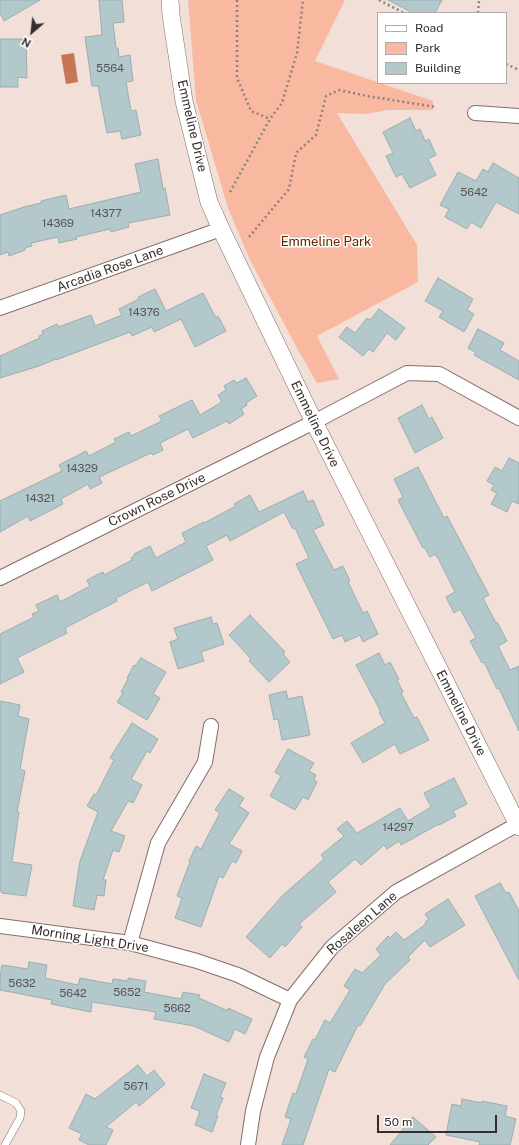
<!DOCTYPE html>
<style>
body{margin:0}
#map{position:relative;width:519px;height:1145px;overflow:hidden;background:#f1dfd8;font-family:"Public Sans",sans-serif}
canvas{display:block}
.legend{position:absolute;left:377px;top:12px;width:130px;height:72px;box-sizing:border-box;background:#fff;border:1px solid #afabab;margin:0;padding:5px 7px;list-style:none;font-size:12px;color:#362e2c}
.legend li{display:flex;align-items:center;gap:8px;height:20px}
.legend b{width:20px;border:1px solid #afabab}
.north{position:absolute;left:12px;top:12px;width:40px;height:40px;-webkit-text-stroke:3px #fff;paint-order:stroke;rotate:208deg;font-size:11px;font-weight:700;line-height:16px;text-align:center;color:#362e2c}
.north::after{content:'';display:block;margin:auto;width:14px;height:18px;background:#362e2c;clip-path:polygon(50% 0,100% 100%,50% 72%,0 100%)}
.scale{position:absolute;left:377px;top:1115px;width:120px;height:18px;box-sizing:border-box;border:2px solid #362e2c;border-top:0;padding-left:5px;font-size:12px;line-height:14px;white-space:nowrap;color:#362e2c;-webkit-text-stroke:3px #fff;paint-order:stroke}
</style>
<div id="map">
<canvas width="519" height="1145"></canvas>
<ul class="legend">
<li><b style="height:5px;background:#fff"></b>Road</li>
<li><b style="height:11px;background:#f9b9a1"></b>Park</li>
<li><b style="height:11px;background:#b3c8ca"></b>Building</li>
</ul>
<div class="north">N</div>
<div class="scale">50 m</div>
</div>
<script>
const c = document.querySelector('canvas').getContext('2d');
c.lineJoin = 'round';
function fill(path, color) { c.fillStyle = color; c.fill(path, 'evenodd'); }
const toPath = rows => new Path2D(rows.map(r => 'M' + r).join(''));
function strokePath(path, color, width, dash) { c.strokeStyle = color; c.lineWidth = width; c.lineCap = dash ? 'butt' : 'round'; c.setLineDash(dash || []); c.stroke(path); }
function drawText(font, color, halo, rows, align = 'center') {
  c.font = font + ' "Public Sans",sans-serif'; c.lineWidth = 3; c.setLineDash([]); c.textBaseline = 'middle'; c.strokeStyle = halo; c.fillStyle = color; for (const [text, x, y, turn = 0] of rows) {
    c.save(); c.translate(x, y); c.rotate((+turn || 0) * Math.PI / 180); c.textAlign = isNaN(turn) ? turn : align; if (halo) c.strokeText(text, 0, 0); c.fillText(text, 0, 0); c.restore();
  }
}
fill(toPath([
 [188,0,345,0,315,61,433,101,433,110,388,110,366,114,337,113,417,245,418,282,317,336,339,379,317,383,296,346,250,260,228,208,196,100]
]), '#f9b9a1');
fill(toPath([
 [74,53,78,82,66,84,61,55]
]), '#c77557');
const building = toPath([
 [0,0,40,0,4,21,0,13,0,0],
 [99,0,122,0,124,22,113,23,116,48,118,48,119,57,130,55,133,81,126,82,131,111,136,110,141,135,122,139,120,131,107,133,98,86,92,86,85,37,102,35,99,0],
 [388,0,442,0,435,13,413,13,388,0],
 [0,39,26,39,27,78,18,77,18,87,0,87,0,39],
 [410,118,416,131,420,129,425,141,429,139,436,155,428,159,436,175,410,188,402,174,396,177,386,156,393,153,383,132,410,118],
 [158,159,163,189,165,188,170,215,128,223,129,227,111,232,110,229,76,237,77,239,59,243,58,237,31,243,32,246,25,248,25,250,9,256,8,252,0,255,0,215,24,207,41,203,41,201,66,195,69,209,141,192,135,164,158,159],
 [493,163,519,178,519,214,496,202,481,228,471,222,467,229,445,217,449,209,440,205,458,172,476,181,483,169,488,172,493,163],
 [438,278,473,299,467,310,474,314,464,332,439,317,443,311,425,301,438,278],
 [155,289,166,311,203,293,216,318,218,316,226,331,195,347,181,319,154,332,152,327,132,336,130,332,56,360,56,359,39,366,0,378,0,356,40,338,39,336,43,334,42,331,57,324,58,327,91,315,95,326,122,315,119,309,139,299,138,297,155,289],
 [379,309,405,328,396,340,387,333,373,352,369,349,363,356,339,337,347,327,355,333,367,318,370,320,379,309],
 [478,329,504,343,500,350,519,361,519,380,474,355,476,353,468,348,478,329],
 [246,378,257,396,246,403,247,405,241,409,244,414,229,424,227,421,193,438,188,429,160,443,163,450,153,455,151,453,99,477,102,483,90,489,88,484,61,499,63,504,30,521,28,516,0,532,0,501,62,471,59,465,86,451,89,456,116,442,114,439,129,432,131,436,162,421,159,416,192,400,200,415,222,402,218,395,226,390,224,386,234,380,237,383,246,378],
 [422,405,429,419,432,417,443,438,415,453,398,418,422,405],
 [509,458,519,463,519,504,512,501,507,512,491,504,497,493,491,490,494,485,487,481,495,467,502,471,509,458],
 [418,467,444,518,447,516,489,595,483,598,496,623,497,622,507,641,498,646,510,670,519,666,519,731,499,688,497,689,484,662,482,663,470,641,476,638,460,609,454,613,446,597,455,592,439,560,435,554,430,557,424,547,423,548,398,500,403,497,394,479,418,467],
 [303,491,308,502,313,500,324,525,313,530,334,570,343,566,350,581,348,582,363,613,367,611,378,634,363,642,360,635,345,642,342,635,333,639,296,564,309,558,295,528,293,529,284,512,230,541,227,535,206,546,213,560,152,591,148,582,116,598,117,601,65,628,67,633,17,658,24,672,0,684,0,634,34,617,32,614,39,611,36,605,57,595,60,602,90,586,87,580,103,572,104,575,132,560,131,558,135,555,134,554,150,546,156,558,186,542,182,533,204,522,204,523,236,506,234,504,250,495,259,512,303,491],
 [250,615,285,652,283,654,290,662,269,682,249,661,251,659,229,635,250,615],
 [211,617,213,624,217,623,224,644,201,652,204,661,178,669,170,642,178,639,174,628,211,617],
 [379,653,385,665,390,662,399,679,397,680,403,692,401,693,414,718,417,717,429,740,400,754,395,744,363,763,351,743,385,723,379,712,381,712,356,665,379,653],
 [141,658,166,672,153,694,160,698,147,720,117,702,123,693,121,692,128,679,127,678,134,665,135,666,141,658],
 [286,691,288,699,302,696,310,735,282,740,278,719,274,720,269,695,286,691],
 [0,701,20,705,18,716,29,719,20,769,25,771,17,812,19,812,12,862,32,865,26,896,2,893,2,891,0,891,0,701],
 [132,723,158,739,150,753,147,751,131,779,142,785,133,803,128,801,111,831,125,836,119,852,113,850,103,880,106,880,104,896,97,895,94,910,73,906,80,861,98,812,87,806,94,794,96,795,114,760,110,758,132,723],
 [288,749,314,763,309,771,316,775,314,780,317,782,308,800,303,797,295,810,270,796,281,776,275,772,288,749],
 [454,778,467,804,453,811,456,816,439,825,439,824,401,845,399,841,387,849,384,845,361,865,355,859,328,882,336,892,299,924,302,927,285,947,282,944,270,958,246,937,283,895,324,859,321,855,344,836,337,829,347,821,357,833,400,808,408,821,431,807,424,793,454,778],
 [229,789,244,798,239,806,249,813,229,844,242,851,236,863,232,861,223,878,219,876,201,927,175,918,182,898,177,896,190,862,189,861,196,846,201,849,214,824,220,813,215,810,229,789],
 [500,883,506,893,509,892,519,911,519,980,475,896,500,883],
 [448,899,465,925,430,947,425,940,408,957,410,960,385,984,360,1026,358,1025,335,1072,329,1069,303,1145,282,1145,291,1119,285,1117,293,1093,296,1094,308,1059,304,1057,313,1039,315,1040,325,1020,330,1023,350,990,344,986,355,969,362,973,381,955,376,949,388,936,390,938,396,932,404,940,426,924,425,922,429,919,425,914,448,899],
 [29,962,47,965,45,978,78,985,80,978,112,984,113,979,128,981,128,978,146,981,144,992,181,999,183,992,200,995,199,998,228,1011,228,1008,252,1019,245,1034,235,1029,229,1042,194,1026,154,1019,156,1012,92,1002,91,1012,51,1004,52,1000,0,990,0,978,2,965,28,969,29,962],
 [138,1065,147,1076,154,1070,165,1084,139,1106,136,1102,106,1127,113,1130,106,1145,89,1145,79,1140,82,1134,69,1128,86,1094,95,1099,138,1065],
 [204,1074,226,1083,220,1097,223,1098,216,1115,218,1116,212,1132,195,1125,200,1111,191,1108,204,1074],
 [462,1099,482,1103,482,1101,507,1106,505,1116,516,1119,510,1145,479,1145,480,1142,446,1135,452,1104,461,1106,462,1099],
 [413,1117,436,1137,428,1145,390,1145,413,1117]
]);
fill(building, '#b3c8ca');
strokePath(building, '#99aeb0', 1);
const service = toPath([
 [0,1095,16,1103,21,1111,20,1118,5,1145]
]);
const minor = toPath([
 [475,113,519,116],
 [0,308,221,229],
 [0,578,314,422,407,373,439,374,519,418],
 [0,926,130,943,197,961,238,975,290,1000],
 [130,943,158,843,205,762,211,726],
 [248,1145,253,1111,267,1057,290,1000,332,947,396,892,518,824]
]);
const tertiary = toPath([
 [170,0,171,15,184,101,209,202,221,229,314,422,519,827]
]);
strokePath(service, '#80706a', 8);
strokePath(minor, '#80706a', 16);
strokePath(tertiary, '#80706a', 18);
strokePath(toPath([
 [237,0,237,78,251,111,270,119],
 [379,0,404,13],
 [478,13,479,0],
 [506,64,519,70],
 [230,192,270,119,282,103,297,53,303,0],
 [249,237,289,189,296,153,316,135,326,96,339,90,367,96,436,107]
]), '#8e817d', 2.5, [2, 3]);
strokePath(service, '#fff', 7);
strokePath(minor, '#fff', 14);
strokePath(tertiary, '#fff', 17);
drawText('11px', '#555454', null, [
 ["5564",110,69],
 ["5642",474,193],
 ["14377",106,214],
 ["14369",58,224],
 ["14376",144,313],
 ["14329",82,469],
 ["14321",40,499],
 ["14297",398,828],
 ["5632",22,984],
 ["5652",127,993],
 ["5642",73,994],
 ["5662",177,1009],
 ["5671",136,1087]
]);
drawText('13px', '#362e2c', '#fff', [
 ["Emmeline Drive",192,126,77],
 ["Arcadia Rose Lane",110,269,-20],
 ["Emmeline Drive",315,424,64],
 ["Crown Rose Drive",157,500,-26],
 ["Emmeline Drive",461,713,63],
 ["Rosaleen Lane",362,923,-41],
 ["Morning Light Drive",90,939,9]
]);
drawText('13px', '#6d2200', '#fff', [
 ["Emmeline Park",326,242]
]);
</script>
